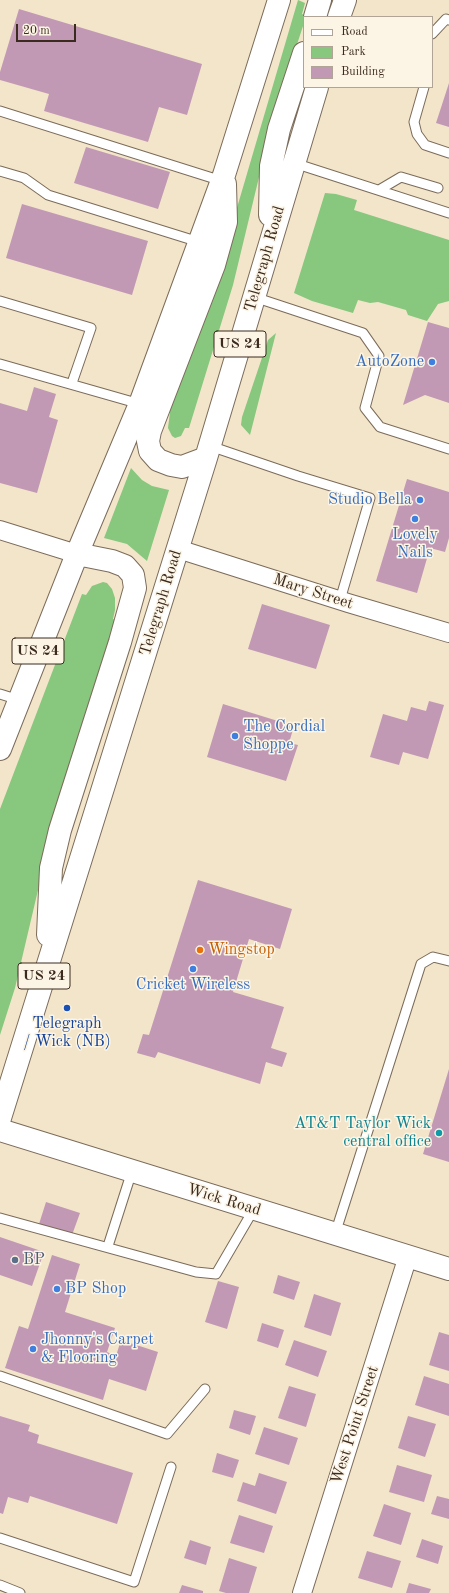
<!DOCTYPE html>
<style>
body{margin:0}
#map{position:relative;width:449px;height:1593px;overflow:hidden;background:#f3e5ca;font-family:"Old Standard TT",serif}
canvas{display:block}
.legend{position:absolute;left:303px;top:16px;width:130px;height:72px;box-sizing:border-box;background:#fcf5e5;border:1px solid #afa495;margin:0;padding:5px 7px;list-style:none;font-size:12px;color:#3b2a1e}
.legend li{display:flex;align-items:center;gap:8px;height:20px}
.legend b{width:20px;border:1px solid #afa495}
.scale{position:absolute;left:16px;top:24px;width:60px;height:18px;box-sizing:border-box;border:2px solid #3b2a1e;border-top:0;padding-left:5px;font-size:12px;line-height:14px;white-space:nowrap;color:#3b2a1e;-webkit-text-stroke:3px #fcf5e5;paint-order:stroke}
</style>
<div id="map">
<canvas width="449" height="1593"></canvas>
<ul class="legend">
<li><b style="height:5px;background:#fff"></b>Road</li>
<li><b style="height:11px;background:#87c77e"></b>Park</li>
<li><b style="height:11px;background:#c299b4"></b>Building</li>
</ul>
<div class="scale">20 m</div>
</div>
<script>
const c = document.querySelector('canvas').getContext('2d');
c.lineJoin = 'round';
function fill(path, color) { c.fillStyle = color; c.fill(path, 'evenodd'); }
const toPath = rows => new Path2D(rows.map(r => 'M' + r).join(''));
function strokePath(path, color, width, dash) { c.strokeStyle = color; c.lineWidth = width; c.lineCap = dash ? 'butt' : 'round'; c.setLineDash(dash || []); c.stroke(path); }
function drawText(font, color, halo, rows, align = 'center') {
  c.font = font + ' "Old Standard TT",serif'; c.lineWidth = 3; c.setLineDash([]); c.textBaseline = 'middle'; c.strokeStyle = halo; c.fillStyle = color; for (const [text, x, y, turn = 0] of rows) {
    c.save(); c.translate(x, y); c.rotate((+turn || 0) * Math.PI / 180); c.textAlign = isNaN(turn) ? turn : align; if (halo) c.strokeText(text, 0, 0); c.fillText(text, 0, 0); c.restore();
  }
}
fill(toPath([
 [298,0,305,3,302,14,306,16,304,17,304,23,284,84,267,144,233,285,189,428,185,428,181,436,175,438,172,436,168,428,170,412,166,411,219,269],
 [325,193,336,194,357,200,354,210,449,240,449,301,438,304,427,321,408,315,406,310,378,302,370,303,358,300,353,313,312,301,294,293],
 [276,333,250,435,241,425,242,417,268,340],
 [131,468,142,480,152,486,169,490,147,561,127,544,104,538],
 [103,582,107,583,112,589,115,598,115,610,113,619,118,621,50,839,15,988,0,1035,0,809,82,594,86,595,92,586]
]), '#87c77e');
fill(toPath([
 [19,9,202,64,187,115,159,107,148,142,44,111,49,94,0,80,0,72],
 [449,83,449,127,436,123],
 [86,147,170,172,158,209,74,183],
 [22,204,148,241,132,295,6,258],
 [428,322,449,328,449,403,425,395,403,405],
 [34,387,56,394,49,417,58,420,37,493,0,483,0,403,27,411],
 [407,479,449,492,449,538,445,552,430,548,417,593,376,581],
 [262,604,330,625,316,669,248,649],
 [429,701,444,705,428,759,403,752,399,765,370,757,383,714,407,721,411,707,426,711],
 [223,704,294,726,289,743,298,745,286,781,207,757],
 [198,880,292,909,280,949,249,939,233,992,284,1007,271,1048,287,1053,282,1067,266,1062,260,1084,158,1052,155,1058,137,1053,143,1034,149,1035],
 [449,1069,449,1162,423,1154],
 [46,1202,80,1213,72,1235,39,1224],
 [0,1237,44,1252,32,1286,0,1275],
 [52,1255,80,1264,65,1312,115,1328,107,1352,116,1356,121,1340,158,1352,146,1391,109,1379,103,1400,5,1368,19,1326,28,1329],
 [278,1275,300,1282,294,1300,273,1293],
 [218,1281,239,1287,227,1329,205,1322],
 [314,1294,341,1303,331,1336,304,1327],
 [262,1323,284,1330,278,1348,257,1341],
 [439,1332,449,1335,449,1371,429,1365],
 [294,1340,327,1351,318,1377,285,1365],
 [424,1376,449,1384,449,1416,415,1405],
 [289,1386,316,1394,306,1427,278,1418],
 [234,1410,256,1416,250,1435,229,1428],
 [0,1416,30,1425,28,1431,39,1435,37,1443,133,1473,117,1524,30,1496,28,1503,8,1497,3,1514,0,1513],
 [408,1416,436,1424,425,1457,398,1448],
 [264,1427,298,1438,289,1465,255,1454],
 [217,1453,239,1460,233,1478,212,1472],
 [397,1465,432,1475,424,1502,389,1492],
 [259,1473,287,1482,276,1514,237,1501,243,1482,255,1486],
 [437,1496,449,1499,449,1519,431,1514],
 [384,1504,411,1513,401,1545,373,1536],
 [239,1515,273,1526,264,1553,230,1543],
 [422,1539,443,1546,438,1564,416,1557],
 [190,1540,211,1547,206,1565,184,1558],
 [367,1551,401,1561,392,1588,358,1578],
 [229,1558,257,1567,249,1593,226,1593,219,1591],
 [409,1583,431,1589,429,1593,406,1593],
 [182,1585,203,1591,203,1593,179,1593]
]), '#c299b4');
const service = toPath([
 [432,34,446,19,449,20],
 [424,87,414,122,417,134,425,145,449,153],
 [0,111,222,181],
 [294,163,449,213],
 [0,171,24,178,48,195,199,242],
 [379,190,401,177,438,188],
 [254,297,363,333,379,356,365,408,380,427,449,449],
 [0,301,91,328,72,383],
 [0,364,140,404],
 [210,446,298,476,370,498,340,600],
 [0,694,19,700],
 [0,1218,196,1272,216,1274,254,1209],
 [335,1234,421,964,433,957,449,961],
 [108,1246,132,1171],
 [0,1376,167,1434,205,1389],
 [0,1538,134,1582,171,1467],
 [0,1585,20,1593]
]);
const minor = toPath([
 [0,530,77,554],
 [178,549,348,603,449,633],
 [302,1593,408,1256]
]);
const tertiary = toPath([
 [0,1130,449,1269]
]);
const primary = toPath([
 [315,17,320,0],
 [339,17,345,0],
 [270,215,271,166,279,129,304,53],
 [206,458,182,467,171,465,158,460,150,451,148,441,150,431,214,265,226,222,225,184],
 [0,749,77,554,140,404,224,175,279,0],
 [48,935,51,868,60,830,120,642,135,588,133,575,125,566,112,561,77,554],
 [0,1118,206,458,317,87]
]);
strokePath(service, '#7b6b5a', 11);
strokePath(minor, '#7b6b5a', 20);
strokePath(tertiary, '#7b6b5a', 24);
strokePath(primary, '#7b6b5a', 24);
strokePath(service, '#fff', 9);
strokePath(minor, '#fff', 18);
strokePath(tertiary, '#fff', 22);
strokePath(primary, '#fff', 22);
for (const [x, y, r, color] of [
 [432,362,4,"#3f7fe0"],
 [420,500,4,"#3f7fe0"],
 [415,519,4,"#3f7fe0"],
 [235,736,4,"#3f7fe0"],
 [200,950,4,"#e8710a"],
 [193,969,4,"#3f7fe0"],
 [67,1008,4,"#1a4fb4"],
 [439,1133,4,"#0f9aa8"],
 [15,1260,4,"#5c6f8a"],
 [57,1289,4,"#3f7fe0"],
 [33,1349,4,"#3f7fe0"]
]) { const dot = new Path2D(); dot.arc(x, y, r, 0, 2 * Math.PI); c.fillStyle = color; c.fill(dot); strokePath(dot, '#fcf5e5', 1.5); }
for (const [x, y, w] of [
 [240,344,52],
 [38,651,52],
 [44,976,52]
]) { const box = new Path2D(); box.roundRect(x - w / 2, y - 13, w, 26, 3); c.fillStyle = '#fcf5e5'; c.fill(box); strokePath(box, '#3b2a1e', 1); }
drawText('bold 15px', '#3b2a1e', null, [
 ["US 24",240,344],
 ["US 24",38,651],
 ["US 24",44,976]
]);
drawText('16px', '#3b2a1e', '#fcf5e5', [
 ["Telegraph Road",265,259,-74],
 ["Mary Street",313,592,18],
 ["Telegraph Road",161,603,-73],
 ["Wick Road",224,1200,17],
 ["West Point Street",355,1425,-72]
]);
drawText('16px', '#366cbe', '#fcf5e5', [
 ["AutoZone",424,362,"right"],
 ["Studio Bella",412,500,"right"],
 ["Lovely",415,535,"center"],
 ["Nails",415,553,"center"],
 ["The Cordial",243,727],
 ["Shoppe",243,745],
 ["Cricket Wireless",193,985,"center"],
 ["BP Shop",65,1289],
 ["Jhonny's Carpet",41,1340],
 ["& Flooring",41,1358]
], 'left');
drawText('16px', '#c56008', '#fcf5e5', [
 ["Wingstop",208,950]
], 'left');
drawText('16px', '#164399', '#fcf5e5', [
 ["Telegraph",67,1024],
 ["/ Wick (NB)",67,1042]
]);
drawText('16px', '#0d838f', '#fcf5e5', [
 ["AT&T Taylor Wick",431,1124],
 ["central office",431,1142]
], 'right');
drawText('16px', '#4e5e75', '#fcf5e5', [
 ["BP",23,1260]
], 'left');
</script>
